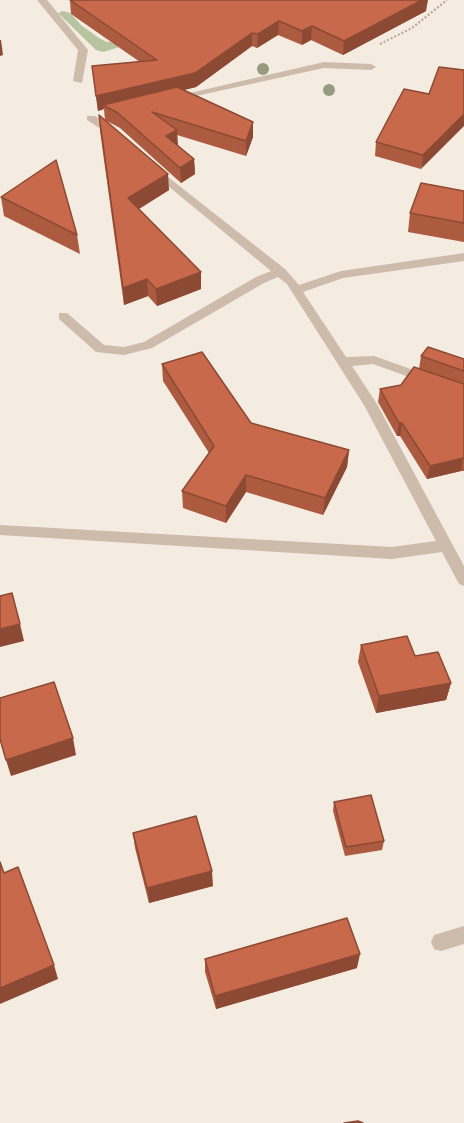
<!DOCTYPE html>
<style>
body{margin:0}
canvas{display:block;background:#f4ebe1}
</style>
<canvas width="464" height="1123"></canvas>
<script>
const c = document.querySelector('canvas').getContext('2d');
c.lineJoin = 'round';
function fill(path, color) { c.fillStyle = color; c.fill(path, 'evenodd'); }
const toPath = rows => new Path2D(rows.map(r => 'M' + r).join(''));
function strokePath(path, color, width, dash) { c.strokeStyle = color; c.lineWidth = width; c.lineCap = dash ? 'butt' : 'round'; c.setLineDash(dash || []); c.stroke(path); }
fill(toPath([
 [63,11,70,13,81,25,99,38,107,42,117,42,123,46,103,52,96,50,58,13]
]), '#b8c4a0');
strokePath(toPath([
 [380,44,412,28,447,0]
]), '#b9a596', 2, [2, 2]);
fill(toPath([
 [37,0,47,0,88,50,82,83,73,81,78,50,37,0],
 [324,62,371,64,376,67,371,70,324,68,173,101,168,98,324,62],
 [87,116,95,116,122,135,113,137,87,120,87,116],
 [154,166,285,269,299,285,341,271,464,253,464,261,343,278,303,292,346,357,374,356,464,388,464,397,373,364,352,366,377,404,464,566,464,586,459,584,442,552,392,559,0,535,0,525,392,547,436,541,364,405,287,284,278,277,264,283,152,348,124,355,96,352,59,319,59,313,67,313,104,345,124,347,144,342,256,277,271,271,150,171,149,169,154,166],
 [464,926,464,944,441,951,434,949,431,942,434,935,464,926]
]), '#cdbbac');
c.fillStyle = '#969b7f';
for (const [x, y] of [
 [263,69],
 [329,90]
]) { c.beginPath(); c.arc(x, y, 6, 0, 2 * Math.PI); c.fill(); }
fill(toPath([
 [70,0,426,11,343,55,311,40,302,45,278,35,257,48,252,46,196,87,184,90,253,137,246,156,177,135,177,145,194,159,195,174,181,183,120,128,105,120,169,190,139,209,201,272,201,289,157,306,148,296,124,305,100,131,99,115,105,120,104,109,98,111,92,66,140,62,71,14],
 [439,67,421,169,375,156,376,142,429,94],
 [464,191,464,242,408,232,410,213],
 [1,197,77,235,80,254,4,216],
 [421,356,464,359,464,471,461,471,427,479,400,436,397,436,378,402,380,389,401,385,419,369],
 [162,364,251,423,349,450,347,467,323,515,246,492,226,523,183,508,182,491,209,453,163,381],
 [361,645,415,656,451,683,446,700,376,713,358,662],
 [334,802,384,841,382,850,345,856,333,811],
 [133,833,213,886,149,903,135,848],
 [205,959,357,968,216,1009,205,972]
]), '#ac5a40');
fill(toPath([
 [422,0,428,0,426,11,343,55,344,41],
 [279,21,278,35,257,48,258,34],
 [312,26,311,40,302,45,302,31],
 [252,33,252,46,196,87,109,108,103,105,104,109,98,111,96,96],
 [0,40,1,40,3,55,0,56],
 [464,114,464,126,421,169,423,155],
 [253,122,253,137,246,156,246,141],
 [177,130,178,145,167,151,166,136],
 [194,159,195,174,181,183,180,168],
 [168,174,169,190,129,215,128,198],
 [201,272,201,289,157,306,156,289],
 [147,279,148,296,124,305,123,288],
 [399,423,402,423,400,436,397,436],
 [349,450,347,467,323,515,325,498],
 [463,458,461,471,427,479,430,466],
 [246,475,246,492,226,523,226,506],
 [20,624,24,641,0,647,0,629],
 [451,683,446,700,376,713,379,696],
 [73,738,76,755,11,776,6,760],
 [212,871,213,886,149,903,147,888],
 [360,954,357,968,216,1009,215,996],
 [54,965,58,979,0,1004,0,988]
]), '#8c4a34');
const building = toPath([
 [70,0,422,0,344,41,312,26,302,31,279,21,258,34,252,33,195,73,96,96,92,66,157,60,70,0],
 [439,67,464,70,464,114,423,155,376,142,404,89,429,94,439,67],
 [177,87,253,122,246,141,152,112,177,130,166,136,194,159,180,168,118,113,103,105,177,87],
 [99,115,168,174,128,198,201,272,156,289,147,279,123,288,99,115],
 [56,160,77,235,1,197,56,160],
 [421,183,464,191,464,223,410,213,421,183],
 [428,347,464,359,464,371,421,356,428,347],
 [202,352,251,423,349,450,325,498,246,475,226,506,182,491,214,446,162,364,202,352],
 [414,367,464,384,464,458,430,466,402,423,399,423,380,389,401,385,414,367],
 [12,593,20,624,0,629,0,596,12,593],
 [407,636,415,656,438,652,451,683,379,696,361,645,407,636],
 [54,682,73,738,6,760,0,739,0,698,54,682],
 [371,795,384,841,346,847,334,802,371,795],
 [196,816,212,871,147,888,133,833,196,816],
 [0,862,4,873,18,867,54,965,0,988,0,862],
 [347,918,360,954,215,996,205,959,347,918],
 [358,1121,363,1123,344,1123,358,1121]
]);
fill(building, '#c8694b');
strokePath(building, '#8c4a34', 1.5);
</script>
